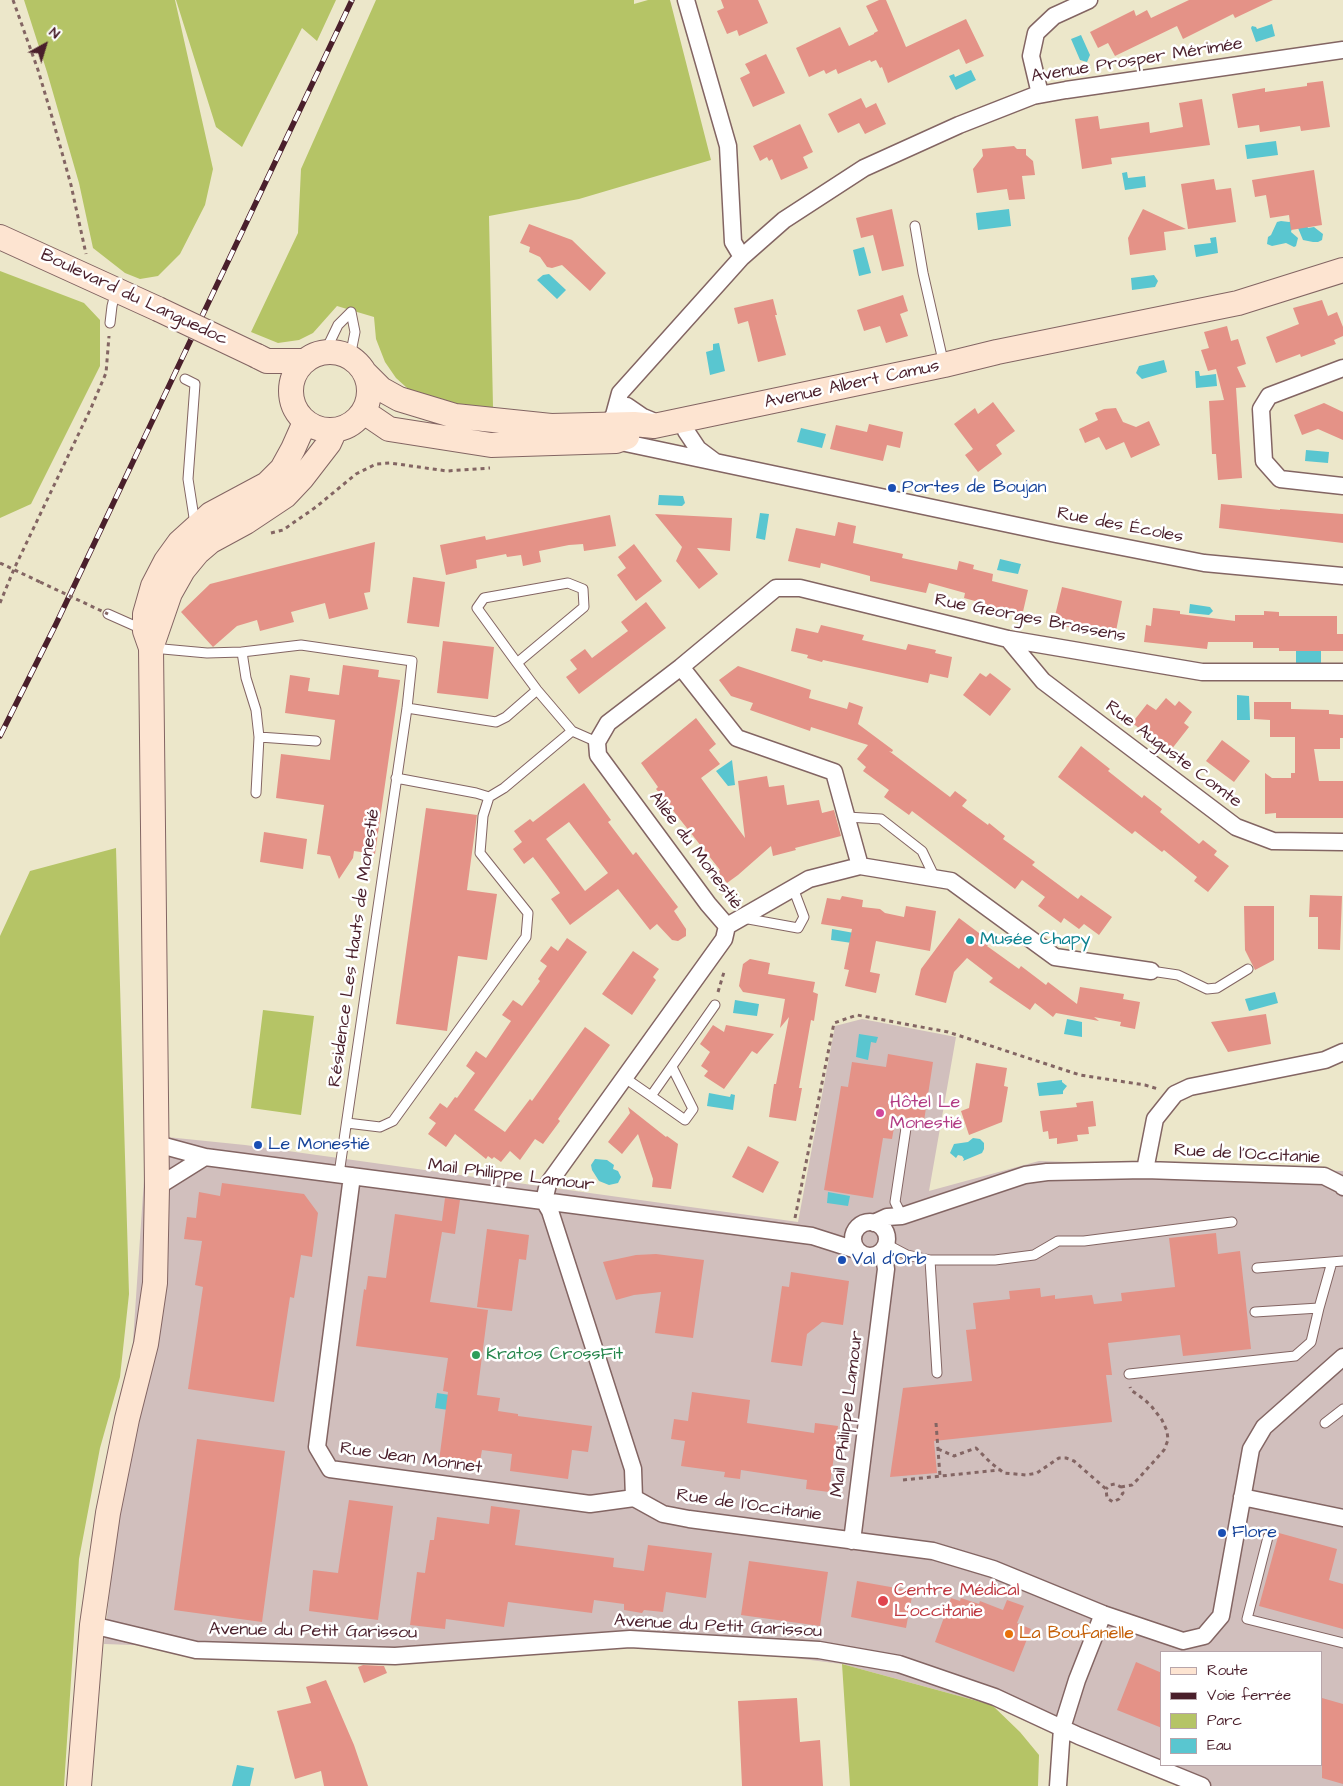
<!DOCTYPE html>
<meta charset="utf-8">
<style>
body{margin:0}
#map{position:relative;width:1343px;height:1786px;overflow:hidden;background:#ece7ca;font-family:"Architects Daughter",sans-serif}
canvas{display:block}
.legend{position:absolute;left:1160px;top:1651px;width:162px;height:115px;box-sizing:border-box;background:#fff;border:1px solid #b7a5aa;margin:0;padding:6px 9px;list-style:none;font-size:15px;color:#4a1f2b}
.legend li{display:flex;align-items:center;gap:10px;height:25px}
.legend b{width:25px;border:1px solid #b7a5aa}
.north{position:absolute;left:20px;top:20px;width:50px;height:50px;-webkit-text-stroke:4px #fff;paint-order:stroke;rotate:39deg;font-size:14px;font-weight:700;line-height:20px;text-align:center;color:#4a1f2b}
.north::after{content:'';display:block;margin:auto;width:18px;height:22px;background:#4a1f2b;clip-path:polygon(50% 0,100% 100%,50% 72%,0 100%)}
</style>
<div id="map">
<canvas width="1343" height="1786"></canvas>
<ul class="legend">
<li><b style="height:6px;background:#fde4d1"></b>Route</li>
<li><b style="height:6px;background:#4a1f2b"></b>Voie ferrée</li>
<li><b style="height:14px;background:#b5c466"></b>Parc</li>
<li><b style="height:14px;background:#59c6d0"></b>Eau</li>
</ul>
<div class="north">N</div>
</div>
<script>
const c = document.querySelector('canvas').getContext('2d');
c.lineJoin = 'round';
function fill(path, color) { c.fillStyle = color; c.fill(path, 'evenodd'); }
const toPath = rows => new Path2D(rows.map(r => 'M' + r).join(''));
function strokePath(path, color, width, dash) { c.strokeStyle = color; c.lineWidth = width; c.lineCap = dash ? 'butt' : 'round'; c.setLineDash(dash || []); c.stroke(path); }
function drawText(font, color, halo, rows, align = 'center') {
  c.font = font + ' "Architects Daughter",sans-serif'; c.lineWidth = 5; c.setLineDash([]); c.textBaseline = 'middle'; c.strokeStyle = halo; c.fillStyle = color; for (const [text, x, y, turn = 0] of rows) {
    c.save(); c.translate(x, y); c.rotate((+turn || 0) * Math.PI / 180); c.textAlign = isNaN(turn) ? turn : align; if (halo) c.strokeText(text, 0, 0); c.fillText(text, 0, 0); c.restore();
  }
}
fill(toPath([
 [862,1019,956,1037,929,1191,1039,1161,1343,1171,1343,1786,1209,1786,1017,1712,992,1705,842,1664,683,1644,416,1655,104,1644,127,1430,147,1135,245,1145,798,1222,835,1026],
 [1162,1652,1322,1652,1322,1765,1162,1765]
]), '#d1bfbd');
fill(toPath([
 [24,0,175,0,213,169,205,205,180,254,158,276,140,279,125,273,93,248,79,183,47,72],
 [176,0,336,0,317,41,302,28,242,147,216,127],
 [376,0,634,0,634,4,648,0,670,0,711,160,579,199,489,216,493,407,484,412,416,396,396,378,385,362,376,339,374,317,337,306,313,333,299,340,278,343,251,332,298,233,301,169],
 [0,271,84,303,100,320,100,366,31,504,0,518],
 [116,848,129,1294,120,1377,100,1448,79,1559,64,1786,0,1786,0,936,30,871],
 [263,1010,314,1016,301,1115,251,1108],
 [842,1664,992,1705,1020,1732,1039,1755,1038,1786,850,1786]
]), '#b5c466');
fill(toPath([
 [1272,24,1275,36,1256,42,1251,28,1252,26,1256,27,1257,29],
 [1081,35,1090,55,1087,62,1080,60,1071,39],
 [971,70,976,80,956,90,949,76,954,74,955,77],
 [1276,141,1278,155,1247,159,1245,145],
 [1127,172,1128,178,1145,176,1146,187,1125,190,1122,173],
 [1009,209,1011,226,978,230,976,213],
 [1304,218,1308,228,1314,227,1323,234,1322,240,1318,242,1313,242,1303,240,1298,228,1292,228,1291,232,1298,238,1296,246,1294,247,1286,243,1272,246,1267,244,1268,237,1271,235,1277,222,1281,221,1289,222],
 [1216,237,1218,253,1196,257,1194,245,1211,243,1210,238],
 [864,247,871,273,859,276,853,250],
 [549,274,566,290,557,299,537,280,543,275],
 [1154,275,1158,281,1155,287,1132,290,1131,278],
 [719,343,725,371,710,375,706,352,713,350,713,344],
 [1164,360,1167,372,1142,379,1136,373,1139,366],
 [1195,371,1199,371,1200,376,1216,374,1217,386,1196,388],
 [801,428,826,434,822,448,797,442],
 [1306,450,1329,452,1328,463,1305,461],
 [659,495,683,496,685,503,682,506,658,505],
 [760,513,769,514,765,540,756,538],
 [1000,559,1021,564,1018,574,997,570],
 [1190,604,1210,607,1213,611,1209,615,1189,613],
 [1296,651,1321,651,1321,663,1296,663],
 [1237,695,1249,696,1250,720,1237,720],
 [732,760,735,785,728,786,716,771],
 [832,929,854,933,852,943,831,940],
 [1275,992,1278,1003,1249,1011,1245,999],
 [735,1000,759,1004,757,1016,733,1013],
 [1067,1019,1082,1022,1082,1037,1064,1034],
 [859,1034,878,1037,876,1043,871,1042,868,1060,856,1057],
 [1062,1080,1062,1082,1067,1086,1063,1091,1063,1094,1039,1096,1037,1083],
 [709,1093,730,1097,731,1094,735,1095,733,1110,707,1106],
 [973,1138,980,1139,984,1143,984,1149,982,1153,963,1161,964,1159,962,1156,958,1155,956,1158,950,1153,954,1144,968,1142],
 [595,1159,607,1160,614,1165,613,1169,618,1171,621,1177,618,1183,609,1185,599,1181,592,1170,591,1165],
 [828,1192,850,1196,848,1206,827,1203],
 [437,1393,463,1397,462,1412,435,1408],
 [237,1765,254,1768,250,1786,232,1786]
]), '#59c6d0');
fill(toPath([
 [721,0,758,0,768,23,739,36,737,30,727,34,717,11,724,8],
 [879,0,886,0,906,47,966,19,984,56,966,64,959,49,888,83,882,67,880,68,876,60,871,62,870,60,838,74,836,69,826,74,824,70,809,77,796,48,840,27,849,46,874,34,874,33,878,31,866,6],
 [1189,0,1273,0,1235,18,1233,14,1183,39,1177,26,1115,56,1108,43,1098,48,1090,32,1134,10,1136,16,1147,10,1151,18],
 [766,54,785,93,753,107,740,78,750,73,745,64],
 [1323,81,1330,127,1301,131,1300,126,1260,132,1259,125,1238,128,1232,94,1265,88,1265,92,1307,86,1307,83],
 [861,98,866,108,876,103,886,124,865,134,859,123,838,133,828,114],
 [1202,99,1210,145,1111,158,1112,164,1082,169,1075,119,1098,116,1100,129,1149,122,1150,133,1183,127,1179,103],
 [800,124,813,152,803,157,808,168,781,180,772,159,769,161,767,157,760,161,753,146],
 [1014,146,1017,149,1026,149,1026,155,1033,161,1035,175,1022,176,1025,199,1009,200,1007,189,977,193,973,169,983,156,982,149],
 [1314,170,1322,225,1291,230,1289,215,1270,218,1266,195,1255,197,1252,180],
 [1214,179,1216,190,1231,188,1236,222,1188,229,1181,184],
 [892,209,904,266,882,271,873,235,861,238,856,218],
 [1143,209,1186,229,1164,232,1166,250,1130,255,1128,238],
 [529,224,572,240,606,273,590,291,562,265,552,268,547,267,540,257,529,252,530,247,520,243],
 [903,295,908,311,900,314,908,336,886,343,880,326,864,331,857,310],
 [773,299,777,315,775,315,786,355,758,362,748,321,738,324,734,308],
 [1322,300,1328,316,1337,312,1343,327,1343,336,1334,340,1336,344,1301,357,1300,354,1276,363,1266,337,1299,324,1293,308],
 [1227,326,1231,341,1238,339,1246,364,1237,367,1246,387,1236,388,1242,478,1218,480,1216,454,1212,454,1209,401,1224,400,1216,369,1208,371,1201,350,1209,348,1204,332],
 [993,402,1015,431,996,445,1002,454,978,472,965,455,973,449,954,424,975,408,978,414],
 [1324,403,1343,412,1343,440,1318,429,1302,435,1294,415],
 [1116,408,1123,422,1136,427,1149,421,1160,445,1131,458,1124,442,1106,450,1099,437,1085,443,1079,429,1098,420,1095,413,1104,409],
 [869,424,903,432,900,448,887,445,883,461,830,449,836,425,867,432],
 [1221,504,1280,510,1280,509,1343,514,1343,543,1219,528],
 [655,514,732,518,730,551,697,548,718,574,699,589,676,561,682,547],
 [610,515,616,546,584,551,583,544,569,545,539,551,541,562,523,566,521,555,507,557,506,554,476,560,477,568,446,575,440,545,485,536,486,540],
 [838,522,856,526,853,543,903,554,902,558,957,570,959,561,974,565,973,569,993,574,992,581,1028,590,1022,616,985,606,986,604,964,598,965,593,929,583,926,593,870,581,870,576,821,563,820,568,788,561,796,528,835,536],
 [375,542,370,592,364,593,368,609,329,619,325,603,291,612,294,622,260,631,257,620,237,626,213,647,181,612,210,584],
 [634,544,662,581,636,601,617,575,626,568,618,557],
 [413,577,445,582,439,627,407,623],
 [1062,587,1122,601,1116,631,1083,624,1082,630,1053,624],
 [646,602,666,628,579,694,566,677,577,669,570,660,585,649,592,658,628,631,621,622],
 [1153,608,1180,611,1180,614,1235,621,1235,615,1264,615,1264,611,1279,612,1279,616,1337,616,1337,634,1343,634,1343,651,1279,651,1279,648,1253,648,1253,642,1208,642,1207,649,1144,642,1146,625,1151,626],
 [821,625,864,635,862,640,906,650,908,644,936,650,935,653,952,657,948,678,930,674,928,683,823,660,822,662,807,658,808,655,791,651,796,628,818,633],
 [443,641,494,647,488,699,437,693],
 [343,665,379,670,378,677,400,680,375,854,354,851,353,858,339,879,330,856,317,854,324,805,276,798,281,754,330,760,335,720,285,713,290,675,310,678,308,691,339,695],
 [738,666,811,690,809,698,847,709,849,702,863,707,858,724,893,750,892,752,889,751,950,797,955,791,967,800,962,806,988,825,989,823,1005,836,1003,839,1035,862,1032,865,1078,899,1081,895,1112,917,1099,935,1084,924,1079,929,1064,918,1061,923,1038,906,1045,897,1022,880,1015,889,912,811,909,815,884,797,889,790,863,771,866,767,857,759,868,745,811,727,810,731,750,710,753,703,731,696,719,680],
 [980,673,986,677,990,673,1011,689,990,716,963,695],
 [1166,698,1175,706,1179,701,1192,712,1184,723,1189,727,1171,750,1153,735,1151,737,1132,723,1147,704,1156,710],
 [1254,702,1291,702,1291,709,1329,710,1329,714,1343,715,1343,738,1340,738,1340,749,1314,749,1319,781,1343,781,1343,818,1276,818,1276,813,1265,814,1265,773,1272,778,1291,778,1291,773,1295,773,1295,737,1270,737,1270,720,1254,719],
 [696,718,716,744,709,750,720,764,701,778,745,838,738,781,767,776,769,787,784,785,787,805,819,800,822,813,834,810,841,836,795,848,796,850,773,856,771,846,738,875,727,883,718,872,720,870,656,789,658,787,641,763],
 [1222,740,1250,761,1234,782,1206,761],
 [1081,746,1110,769,1108,771,1142,798,1144,795,1162,809,1160,812,1199,844,1203,840,1217,851,1214,855,1229,866,1208,892,1194,881,1197,877,1164,850,1162,852,1135,831,1132,834,1058,777],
 [584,783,611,820,608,822,633,855,636,852,678,907,674,911,686,929,686,936,678,941,672,940,657,924,650,930,618,889,570,925,551,899,560,893,546,874,533,857,524,864,513,849,522,842,514,831,530,819,533,822],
 [569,822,608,873,585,891,546,839],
 [426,808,477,815,467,890,497,894,487,960,458,956,447,1031,396,1024],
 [264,832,307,839,303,869,260,862],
 [1310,895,1342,896,1340,950,1318,949,1318,917,1309,917],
 [842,896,863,900,862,907,880,909,885,913,904,917,906,906,936,911,930,951,876,941,870,972,880,974,876,993,845,986,849,970,844,969,852,929,821,924,827,898,840,900],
 [1244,906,1274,906,1274,960,1255,970,1245,950],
 [959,918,991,942,987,946,1019,969,1021,966,1046,985,1048,982,1077,1004,1080,987,1124,994,1123,999,1140,1002,1135,1029,1120,1026,1121,1022,1094,1017,1099,1021,1056,1013,1053,1017,1035,1003,1030,1010,989,982,993,978,967,958,954,972,946,1003,915,995,921,969],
 [567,938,587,952,474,1110,505,1132,530,1099,532,1101,585,1027,610,1045,558,1119,560,1121,543,1144,535,1139,520,1160,510,1151,501,1162,494,1157,492,1159,488,1156,486,1159,455,1134,446,1147,428,1134,436,1123,429,1118,440,1103,447,1108,455,1097,457,1098,475,1073,466,1066,476,1051,486,1058,511,1021,502,1015,513,1000,522,1006,540,981,538,979,547,966,540,961,551,946,558,951],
 [633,951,659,969,653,977,656,980,632,1015,602,994],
 [750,959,770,963,768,974,815,982,813,992,818,994,814,1021,811,1020,799,1088,802,1088,796,1121,769,1117,774,1084,776,1084,789,1017,780,1028,785,999,743,992,739,986,743,964],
 [1266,1014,1271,1044,1228,1052,1211,1022],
 [713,1025,724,1032,726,1025,774,1034,757,1054,752,1051,724,1089,704,1076,708,1071,701,1066,710,1052,700,1044],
 [888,1054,933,1062,924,1121,896,1116,892,1139,883,1138,873,1198,824,1190,841,1086,848,1087,852,1062,886,1067],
 [976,1063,1007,1068,1004,1086,1008,1087,1002,1122,969,1135,961,1111,969,1108],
 [1093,1101,1096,1126,1088,1127,1089,1134,1077,1135,1078,1141,1057,1144,1057,1138,1049,1139,1048,1131,1043,1132,1040,1111,1077,1107,1076,1103],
 [628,1107,666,1137,667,1136,678,1144,671,1189,652,1187,653,1179,638,1134,622,1154,608,1142,630,1113],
 [748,1146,779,1162,763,1193,732,1177],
 [222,1183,304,1194,318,1213,312,1257,301,1255,294,1298,290,1297,274,1402,188,1389,203,1287,195,1285,202,1241,184,1239,187,1217,196,1218,199,1192,220,1196],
 [445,1198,460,1200,455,1234,442,1232,430,1302,488,1310,477,1395,500,1398,498,1411,518,1414,518,1416,592,1426,588,1452,572,1450,568,1479,510,1471,512,1454,482,1450,479,1467,439,1461,448,1392,443,1391,448,1358,356,1346,364,1289,366,1290,368,1276,386,1278,395,1214,442,1221],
 [487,1229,529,1235,526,1260,519,1259,512,1311,477,1307],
 [1216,1233,1218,1254,1240,1251,1251,1349,1183,1356,1180,1335,1108,1343,1112,1375,1106,1375,1112,1422,934,1441,937,1473,890,1477,903,1388,972,1381,966,1330,976,1329,973,1303,1010,1299,1009,1291,1040,1288,1041,1297,1055,1295,1055,1299,1092,1295,1094,1304,1122,1301,1121,1293,1175,1287,1169,1238],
 [656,1254,704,1260,693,1338,655,1333,661,1292,634,1295,616,1300,603,1262,636,1255],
 [791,1272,849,1281,843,1325,822,1322,807,1334,802,1366,771,1362,782,1286,789,1287],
 [692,1392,750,1400,747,1423,814,1433,815,1423,838,1426,829,1492,806,1489,807,1480,741,1470,740,1479,724,1477,725,1472,681,1466,685,1441,671,1439,674,1419,688,1421],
 [197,1439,285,1451,262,1622,174,1610],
 [349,1500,393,1506,378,1620,309,1611,313,1570,338,1573],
 [491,1506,520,1510,515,1545,614,1558,613,1567,644,1571,648,1545,712,1553,706,1598,666,1592,663,1612,644,1610,642,1613,624,1610,624,1604,594,1600,592,1613,508,1602,504,1627,446,1619,445,1629,410,1625,417,1572,425,1573,430,1540,434,1540,437,1517,489,1524],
 [1279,1533,1337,1549,1329,1580,1343,1584,1343,1629,1259,1606],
 [749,1561,828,1572,820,1626,741,1615],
 [857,1581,913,1591,906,1628,851,1617],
 [951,1598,960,1601,961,1598,979,1604,980,1601,1003,1610,1007,1600,1024,1606,1017,1623,1031,1629,1014,1672,935,1642],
 [1136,1662,1162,1673,1162,1728,1117,1710],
 [363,1665,384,1666,387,1673,364,1683,358,1667],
 [326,1680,354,1745,368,1786,324,1786,321,1771,295,1779,277,1711,311,1703,306,1687],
 [797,1698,800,1742,820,1740,823,1786,742,1786,738,1701],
 [1322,1698,1343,1704,1343,1784,1322,1778]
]), '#e49287');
const lane = toPath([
 [915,226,923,273,944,365],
 [110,323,112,306,116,290],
 [325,352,338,325,351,312],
 [350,357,355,332,351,312],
 [185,379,195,384,188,479,195,524],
 [108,614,144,630],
 [152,648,207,653,242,652,301,645,412,661,407,708,339,1174],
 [242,652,246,678,256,710,259,737,256,793],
 [517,663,477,608,484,598,568,583,583,589,584,607,517,663,537,690,572,731,597,742],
 [407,708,496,722,506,717,537,690],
 [259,737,316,741],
 [396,778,476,793,489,797],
 [847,817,881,819,922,851,935,878],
 [743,918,798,928,804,917,793,888],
 [1151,971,1178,975,1207,989,1217,988,1248,969],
 [625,1078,651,1096,715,1005],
 [651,1096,685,1120,693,1109,672,1067],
 [347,1123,380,1127,393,1121,526,937,528,913,480,853,483,816,489,797,504,788,572,731],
 [902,1216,895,1202,906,1128],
 [886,1244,907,1255,930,1260,995,1260,1034,1255,1058,1241,1084,1241,1232,1222],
 [930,1260,937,1373],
 [1257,1268,1343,1261],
 [1255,1312,1319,1308],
 [1129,1374,1295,1356,1311,1342,1319,1308,1332,1262],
 [1325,1423,1343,1409],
 [1268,1537,1247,1619,1343,1643]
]);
const street = toPath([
 [686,0,728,146,733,242,742,257],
 [1040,94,1031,56,1036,33,1054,16,1089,0],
 [1343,368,1269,396,1261,409,1264,461,1280,479,1343,486],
 [627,406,643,417,655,422],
 [685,421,686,431,698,449,714,461],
 [607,425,614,415,620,393,742,257,784,220,864,168,959,125,1033,96,1066,90,1343,50],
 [616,441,1056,534,1204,563,1343,576],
 [1008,639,1043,681,1236,827,1273,841,1343,842],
 [681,667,737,738,834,772,860,866],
 [1343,672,1202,672,1008,639,800,588,776,588,681,667,608,723,597,742,598,755,708,904,727,926,724,939,548,1184,544,1201,550,1211,633,1469,634,1498,663,1514,689,1519,933,1551,993,1569,1103,1614,1183,1641,1204,1636,1221,1616,1251,1449,1264,1427,1343,1357],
 [727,926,809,879,860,866,951,881,1055,957,1151,971],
 [157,1144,205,1157,812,1236,856,1250],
 [1145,1170,1155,1119,1175,1094,1190,1087,1325,1060,1343,1052],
 [352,1176,317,1447,330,1469,590,1504,634,1498],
 [157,1187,205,1157],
 '853 1239a17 17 0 1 1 34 0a17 17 0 1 1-34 0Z',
 [874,1223,887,1217,902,1216,1025,1175,1047,1172,1145,1170,1324,1176,1342,1185,1343,1187],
 [1242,1497,1343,1518],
 [852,1541,886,1269,883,1250],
 [92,1625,196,1650,395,1656,630,1639,819,1650,899,1664,995,1697,1079,1736,1202,1786],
 [1058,1786,1062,1728,1077,1680,1103,1614]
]);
const secondary = toPath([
 [0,237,158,309],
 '291 391a39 39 0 1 1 78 0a39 39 0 1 1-78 0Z',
 [257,356,267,361,304,361],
 [365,373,381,389,399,399,455,416,551,426,634,424,654,426,944,365,997,352,1238,303,1343,270],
 [364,412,389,429,491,445,616,441,627,437],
 [151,648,170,593,183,570,197,553,211,541,246,522,285,496,302,478,329,443,335,430],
 [79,1786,92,1625,108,1513,127,1419,146,1344,155,1283,157,1187,151,648,145,631,145,614,153,586,166,561,179,543,211,514,267,484,282,469,293,449,305,422]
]);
strokePath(lane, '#836563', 11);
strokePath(street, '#836563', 19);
strokePath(secondary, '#836563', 26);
strokePath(toPath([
 [13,0,38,70,52,117,71,185,86,254],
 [271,533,283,530,316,507,356,474,376,464,390,463,447,471,490,468],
 [0,563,40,582],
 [0,603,14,569,91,408,106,373,109,336],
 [718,992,724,972],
 [795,1218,834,1023,857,1015,948,1032,1080,1075,1145,1085,1158,1089],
 [936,1423,940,1476],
 [938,1449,954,1456,976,1448,991,1463,1004,1473,1026,1475,1037,1473,1059,1458,1066,1458,1074,1461,1106,1489,1107,1498,1113,1502,1119,1499,1123,1493,1121,1487,1115,1484,1110,1485,1106,1489],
 [903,1480,999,1470],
 [1121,1487,1132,1485,1139,1478,1164,1450,1168,1440,1167,1431,1162,1420,1152,1407,1145,1400,1131,1390,1130,1387]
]), '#836563', 3, [4, 4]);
strokePath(lane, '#fff', 9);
strokePath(street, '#fff', 16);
strokePath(secondary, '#fde4d1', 24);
const rail = toPath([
 [0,736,56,624,352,0]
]);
strokePath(rail, '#4a1f2b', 5.5);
strokePath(rail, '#fff', 4, [11]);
const secondaryBridge = toPath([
 [158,309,257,356]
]);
strokePath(secondaryBridge, '#836563', 26, []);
strokePath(toPath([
 [40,582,108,614]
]), '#836563', 3, [4, 4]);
strokePath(secondaryBridge, '#fde4d1', 24);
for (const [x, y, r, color] of [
 [892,488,5,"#1a4fb4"],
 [970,940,5,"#0f9aa8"],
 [880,1113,5,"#d1479c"],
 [258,1145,5,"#1a4fb4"],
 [842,1260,5,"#1a4fb4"],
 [476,1355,5,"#2e9e5b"],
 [1222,1533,5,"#1a4fb4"],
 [883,1601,6,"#e0444e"],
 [1009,1634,5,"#e8710a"]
]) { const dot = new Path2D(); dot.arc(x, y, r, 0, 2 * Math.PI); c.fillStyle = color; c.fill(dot); strokePath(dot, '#fff', 2); }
drawText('18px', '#4a1f2b', '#fff', [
 ["Avenue Prosper Mérimée",1137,61,-9],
 ["Boulevard du Languedoc",134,298,25],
 ["Avenue Albert Camus",852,385,-12],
 ["Rue des Écoles",1120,526,11],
 ["Rue Georges Brassens",1030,619,11],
 ["Rue Auguste Comte",1173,755,37],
 ["Allée du Monestié",695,851,53],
 ["Résidence Les Hauts de Monestié",355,948,-82],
 ["Rue de l'Occitanie",1247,1155,3],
 ["Mail Philippe Lamour",511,1176,7],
 ["Mail Philippe Lamour",848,1414,-83],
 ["Rue Jean Monnet",411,1459,8],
 ["Rue de l'Occitanie",749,1506,8],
 ["Avenue du Petit Garissou",718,1627,3],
 ["Avenue du Petit Garissou",313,1632,1]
]);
drawText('18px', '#164399', '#fff', [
 ["Portes de Boujan",902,488],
 ["Le Monestié",268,1145],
 ["Val d'Orb",852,1260],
 ["Flore",1232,1533]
], 'left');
drawText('18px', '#0d838f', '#fff', [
 ["Musée Chapy",980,940]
], 'left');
drawText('18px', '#b23c85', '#fff', [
 ["Hôtel Le",890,1103],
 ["Monestié",890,1124]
], 'left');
drawText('18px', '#27864d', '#fff', [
 ["Kratos CrossFit",486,1355]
], 'left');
drawText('18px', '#be3a42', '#fff', [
 ["Centre Médical",894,1591],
 ["L'occitanie",894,1612]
], 'left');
drawText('18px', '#c56008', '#fff', [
 ["La Boufanelle",1019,1634]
], 'left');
</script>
